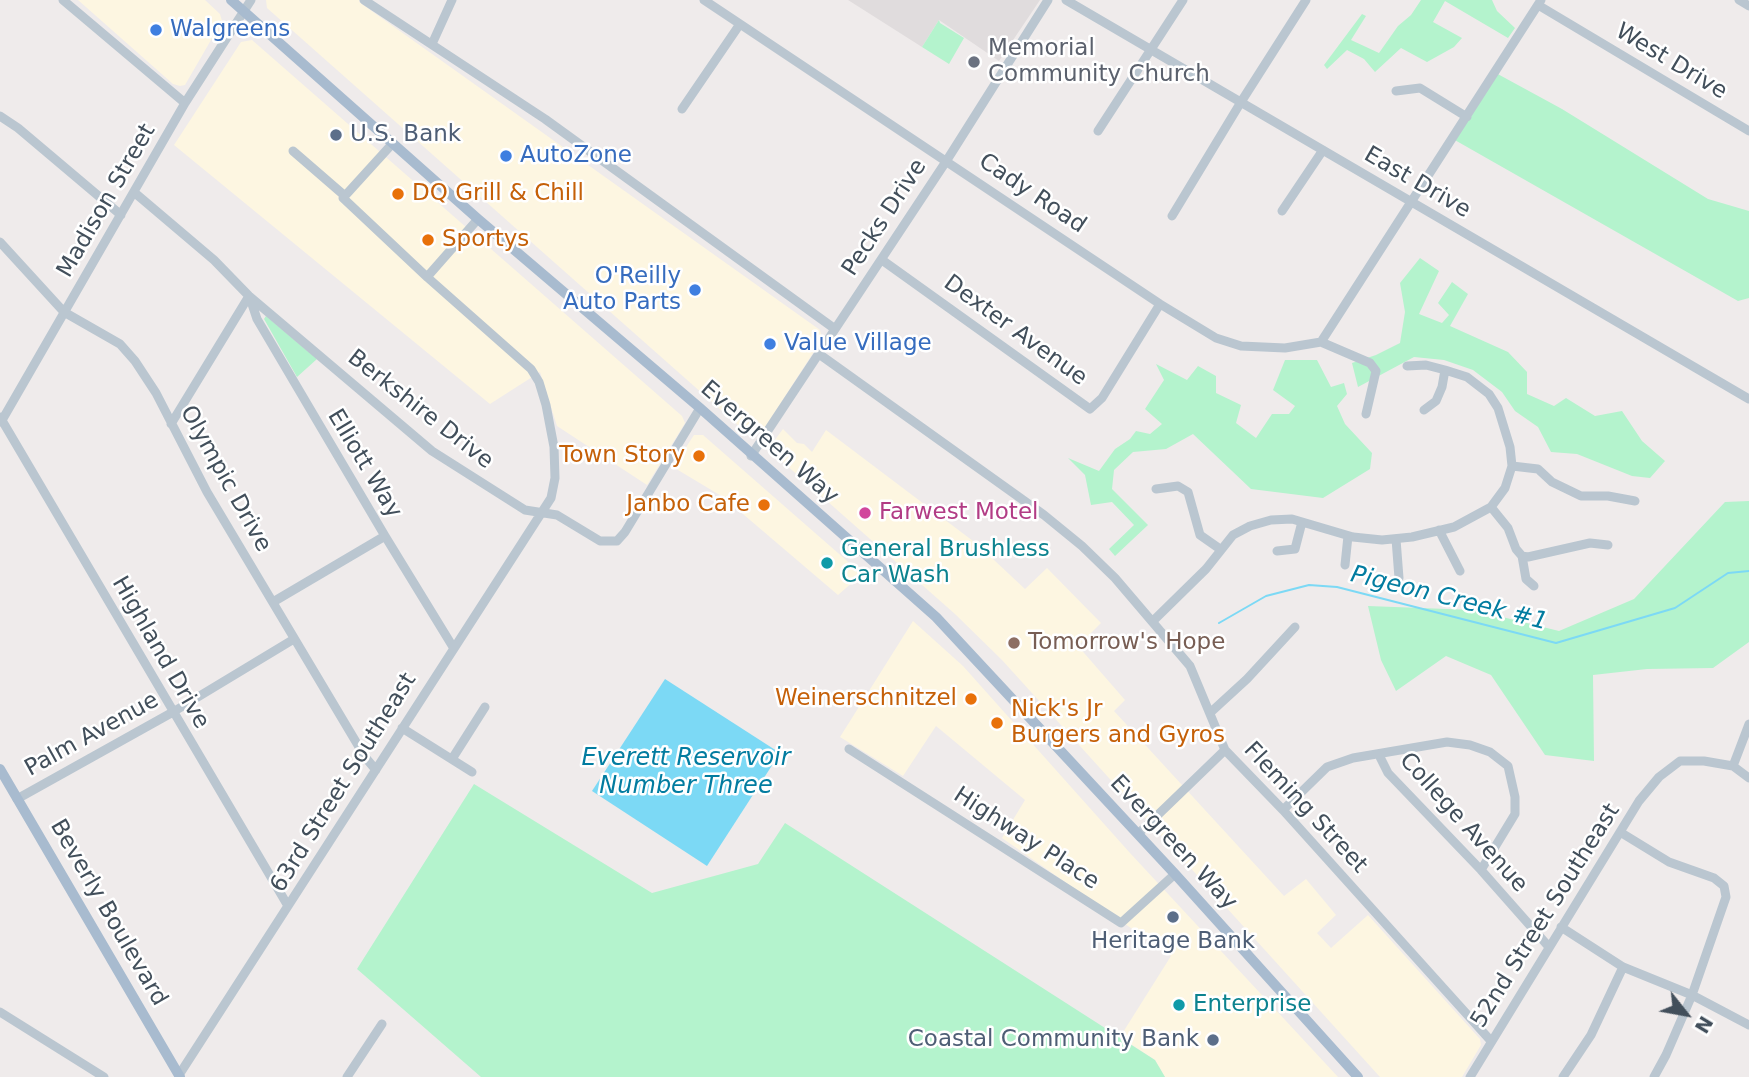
<!DOCTYPE html>
<style>
body{margin:0}
#map{position:relative;width:1749px;height:1077px;overflow:hidden;background:#efebeb;font-family:"DejaVu Sans",sans-serif}
canvas{display:block}
.north{position:absolute;left:1651px;top:979px;width:70px;height:70px;-webkit-text-stroke:5px #fff;paint-order:stroke;rotate:121deg;font-size:19px;font-weight:700;line-height:28px;text-align:center;color:#424f5b}
.north::after{content:'';display:block;margin:auto;width:24px;height:32px;background:#424f5b;clip-path:polygon(50% 0,100% 100%,50% 72%,0 100%)}
</style>
<div id="map">
<canvas width="1749" height="1077"></canvas>
<div class="north">N</div>
</div>
<script>
const c = document.querySelector('canvas').getContext('2d');
c.lineJoin = 'round';
function fill(path, color) { c.fillStyle = color; c.fill(path, 'evenodd'); }
const toPath = rows => new Path2D(rows.map(r => 'M' + r).join(''));
function strokePath(path, color, width, dash) { c.strokeStyle = color; c.lineWidth = width; c.lineCap = dash ? 'butt' : 'round'; c.setLineDash(dash || []); c.stroke(path); }
function drawText(font, color, halo, rows, align = 'center') {
  c.font = font + ' "DejaVu Sans",sans-serif'; c.lineWidth = 5; c.setLineDash([]); c.textBaseline = 'middle'; c.strokeStyle = halo; c.fillStyle = color; for (const [text, x, y, turn = 0] of rows) {
    c.save(); c.translate(x, y); c.rotate((+turn || 0) * Math.PI / 180); c.textAlign = isNaN(turn) ? turn : align; if (halo) c.strokeText(text, 0, 0); c.fillText(text, 0, 0); c.restore();
  }
}
fill(toPath([
 [78,0,205,0,220,14,222,21,185,85,180,86,173,84],
 [266,0,360,0,359,2,820,330,822,339,762,432,747,433,267,8],
 [252,40,682,416,685,423,647,485,557,426,540,372,490,404,174,145,241,42],
 [783,429,797,443,804,444,812,452,826,430,977,544,1025,589,1047,568,1101,623,1078,646,1125,700,1114,711,1284,896,1306,879,1336,915,1317,933,1331,948,1368,915,1480,1039,1481,1045,1462,1077,1380,1077,1002,660,955,614,776,456,771,445],
 [694,435,703,435,862,574,838,595,723,497,673,467],
 [913,621,963,666,1130,853,1338,1077,1165,1077,1155,1060,1120,1037,1171,956,1002,838,1025,800,936,726,903,776,840,737]
]), '#fdf6e1');
fill(toPath([
 [848,0,1040,0,999,61,939,20,922,47]
]), '#e0dcdd');
fill(toPath([
 [1421,0,1492,0,1497,11,1515,28,1508,38,1445,1,1433,22,1462,38,1454,47,1427,62,1401,48,1375,72,1364,59,1347,50,1327,69,1324,65,1362,14,1366,16,1351,40,1379,53,1398,26,1411,15],
 [939,20,940,23,964,38,949,64,922,47],
 [1494,72,1562,109,1708,199,1749,211,1749,298,1738,301,1453,139],
 [1420,258,1439,271,1419,314,1442,323,1449,315,1438,303,1452,282,1468,294,1450,326,1508,352,1527,372,1527,394,1554,406,1566,398,1595,416,1622,411,1642,441,1665,461,1650,478,1632,476,1577,454,1551,452,1538,427,1515,411,1502,392,1473,370,1444,360,1414,357,1358,387,1352,363,1376,355,1400,343,1405,312,1400,283],
 [266,316,317,359,297,377,264,319],
 [1285,360,1317,360,1331,387,1344,383,1347,394,1337,406,1345,424,1372,453,1370,469,1323,498,1251,489,1193,434,1166,449,1133,452,1114,470,1112,489,1148,525,1115,556,1109,549,1134,525,1112,502,1091,505,1085,475,1068,458,1099,471,1115,449,1130,439,1136,431,1150,434,1162,424,1145,409,1164,380,1156,364,1187,380,1198,366,1216,376,1216,393,1241,405,1236,423,1256,438,1272,414,1289,414,1295,406,1273,390],
 [1749,501,1749,642,1713,668,1647,669,1593,675,1594,761,1545,755,1491,675,1446,656,1396,691,1381,660,1368,606,1474,610,1559,631,1634,599,1725,502],
 [474,784,652,893,758,864,785,823,1155,1060,1165,1077,481,1077,357,969]
]), '#b4f3cd');
fill(toPath([
 [665,679,780,753,707,866,592,791]
]), '#7cd9f5');
strokePath(toPath([
 [1219,623,1266,596,1309,585,1337,587,1556,643,1675,608,1728,573,1749,571]
]), '#7cd9f5', 2);
strokePath(toPath([
 [63,0,185,103],
 [364,0,545,119,835,329],
 [704,0,1160,304,1216,338,1241,346,1285,348,1321,342,1370,363,1376,371,1366,414],
 [1066,0,1749,399],
 [1739,0,1749,6],
 [1538,5,1749,131],
 [432,44,452,0],
 [1396,91,1420,88,1467,117],
 [682,109,740,24],
 [0,116,18,128,121,215],
 [1098,131,1183,0],
 [293,151,345,196],
 [135,193,214,260,249,296,432,451,525,510,557,515,600,541,617,541,625,532,700,408],
 [1282,211,1323,150],
 [1172,216,1241,102,1306,0],
 [0,242,64,312,120,344,135,361,156,393,207,492,365,757,376,770],
 [882,260,1090,409,1102,398,1160,304],
 [427,277,478,219],
 [250,298,257,319,385,536,453,647],
 [1321,342,1541,0],
 [819,354,1044,515,1082,546,1115,578,1190,666,1225,750,1283,810,1491,1041],
 [1407,366,1426,365,1445,370],
 [0,417,288,906],
 [1,422,185,103,251,0],
 [171,424,249,296],
 [751,456,947,160,1048,0],
 [1512,466,1538,469,1552,482,1581,496,1608,496,1635,501],
 [1156,489,1178,486,1188,492,1200,535,1220,549],
 [1491,507,1508,528,1516,549,1522,556,1526,579,1534,586],
 [1439,530,1460,571],
 [1396,539,1399,578],
 [1277,551,1295,549,1302,522],
 [1522,556,1528,557,1590,543,1608,545],
 [1345,565,1348,536],
 [273,602,385,536],
 [1153,621,1206,569,1233,535,1250,526,1271,520,1292,519,1353,537,1382,540,1412,537,1454,527,1491,507,1505,488,1512,466,1510,447,1498,408,1489,394,1467,377,1445,370,1442,387,1436,401,1424,410],
 [1211,712,1247,679,1295,627],
 [402,728,472,772],
 [849,749,1121,923,1175,874],
 [1379,755,1388,773,1481,870,1549,947],
 [452,759,485,707],
 [1733,766,1749,724],
 [17,799,173,712,294,639],
 [1283,810,1327,767,1353,758,1447,742,1470,745,1490,752,1508,766,1515,797,1515,814,1481,870],
 [1620,832,1669,862,1714,878,1724,886,1726,897,1692,995,1666,1055,1654,1077],
 [1138,834,1225,750],
 [1561,927,1623,967,1692,995,1749,1025],
 [0,1012,104,1077],
 [179,1075,551,498,555,478,554,447,546,405,539,382,531,369,427,277,343,198,393,143],
 [347,1077,382,1024],
 [1470,1077,1639,801,1659,777,1680,761,1704,761,1733,766,1749,778],
 [1563,1077,1591,1035,1623,967]
]), '#bac6d0', 9);
strokePath(toPath([
 [231,0,478,219,700,408,936,617,1175,874,1358,1077],
 [0,769,180,1077]
]), '#a8bbcf', 10);
for (const [x, y, r, color] of [
 [156,30,7,"#3f7fe0"],
 [974,62,7,"#6b7280"],
 [336,135,7,"#5c6f8a"],
 [506,156,7,"#3f7fe0"],
 [398,194,7,"#e8710a"],
 [428,240,7,"#e8710a"],
 [695,290,7,"#3f7fe0"],
 [770,344,7,"#3f7fe0"],
 [699,456,7,"#e8710a"],
 [764,505,7,"#e8710a"],
 [865,513,7,"#d1479c"],
 [827,563,7,"#0f9aa8"],
 [1014,643,7,"#8d6e63"],
 [971,699,7,"#e8710a"],
 [997,723,7,"#e8710a"],
 [1173,917,7,"#5c6f8a"],
 [1179,1005,7,"#0f9aa8"],
 [1213,1040,7,"#5c6f8a"]
]) { const dot = new Path2D(); dot.arc(x, y, r, 0, 2 * Math.PI); c.fillStyle = color; c.fill(dot); strokePath(dot, '#fff', 2.5); }
drawText('23px', '#366cbe', '#fff', [
 ["Walgreens",170,30],
 ["AutoZone",520,156],
 ["O'Reilly",681,277,"right"],
 ["Auto Parts",681,303,"right"],
 ["Value Village",784,344]
], 'left');
drawText('23px', '#5b616d', '#fff', [
 ["Memorial",988,49],
 ["Community Church",988,75]
], 'left');
drawText('23px', '#424f5b', '#fff', [
 ["West Drive",1671,62,31],
 ["East Drive",1417,183,30],
 ["Cady Road",1032,194,34],
 ["Madison Street",107,201,-60],
 ["Pecks Drive",885,218,-57],
 ["Dexter Avenue",1015,331,36],
 ["Berkshire Drive",420,410,38],
 ["Evergreen Way",769,443,41],
 ["Elliott Way",364,464,59],
 ["Olympic Drive",225,479,61],
 ["Highland Drive",160,653,60],
 ["Palm Avenue",92,735,-29],
 ["63rd Street Southeast",344,783,-58],
 ["Fleming Street",1305,808,47],
 ["College Avenue",1463,823,48],
 ["Highway Place",1026,839,33],
 ["Evergreen Way",1173,843,47],
 ["Beverly Boulevard",108,913,60],
 ["52nd Street Southeast",1546,916,-58]
]);
drawText('23px', '#4e5e75', '#fff', [
 ["U.S. Bank",350,135],
 ["Heritage Bank",1173,942,"center"],
 ["Coastal Community Bank",1199,1040,"right"]
], 'left');
drawText('23px', '#c56008', '#fff', [
 ["DQ Grill & Chill",412,194],
 ["Sportys",442,240],
 ["Town Story",685,456,"right"],
 ["Janbo Cafe",750,505,"right"],
 ["Weinerschnitzel",957,699,"right"],
 ["Nick's Jr",1011,710],
 ["Burgers and Gyros",1011,736]
], 'left');
drawText('23px', '#b23c85', '#fff', [
 ["Farwest Motel",879,513]
], 'left');
drawText('23px', '#0d838f', '#fff', [
 ["General Brushless",841,550],
 ["Car Wash",841,576],
 ["Enterprise",1193,1005]
], 'left');
drawText('23px', '#785e54', '#fff', [
 ["Tomorrow's Hope",1028,643]
], 'left');
drawText('italic 24px', '#027ca0', '#fff', [
 ["Pigeon Creek #1",1449,599,14],
 ["Everett Reservoir",686,759],
 ["Number Three",686,787]
]);
</script>
